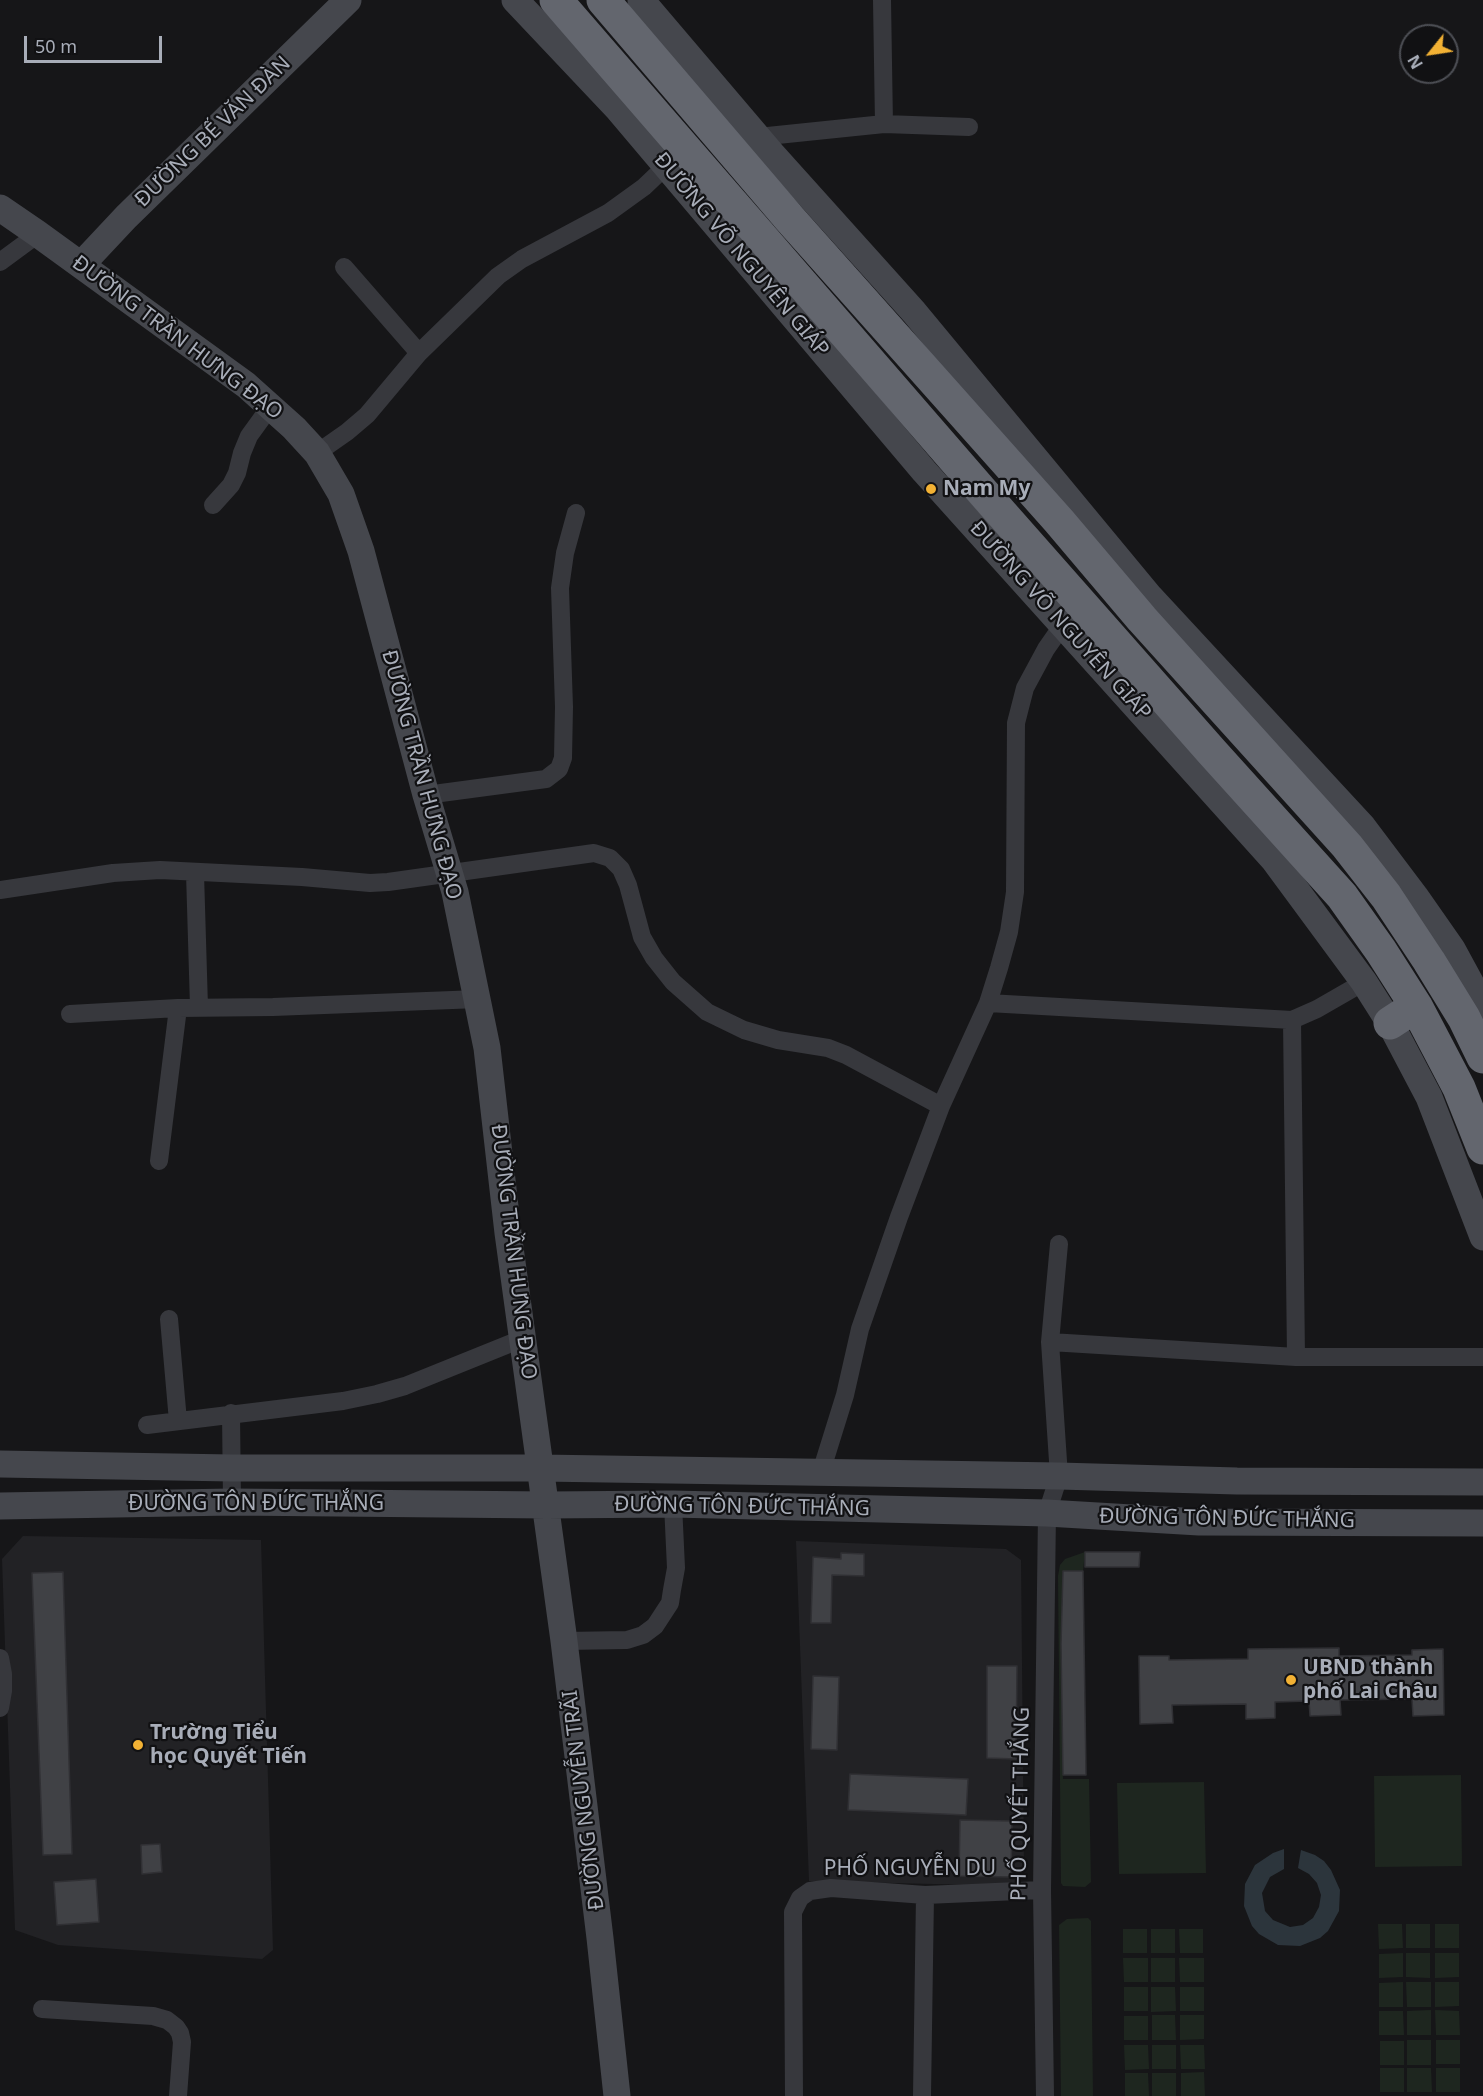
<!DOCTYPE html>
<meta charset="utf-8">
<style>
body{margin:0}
#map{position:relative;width:1483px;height:2096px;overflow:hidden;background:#161618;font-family:"Noto Sans",sans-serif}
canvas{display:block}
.north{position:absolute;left:1399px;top:24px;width:60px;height:60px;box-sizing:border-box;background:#111113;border:2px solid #4d4f55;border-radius:50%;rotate:240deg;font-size:16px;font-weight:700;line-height:24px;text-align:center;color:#a8adb8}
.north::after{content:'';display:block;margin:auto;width:21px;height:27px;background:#f2b134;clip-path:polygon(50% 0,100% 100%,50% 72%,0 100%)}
.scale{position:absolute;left:24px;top:36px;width:138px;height:27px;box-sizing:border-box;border:3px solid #a8adb8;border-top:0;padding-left:8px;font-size:18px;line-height:21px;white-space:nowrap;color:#a8adb8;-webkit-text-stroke:4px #111113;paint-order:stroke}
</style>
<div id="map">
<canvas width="1483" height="2096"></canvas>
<div class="north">N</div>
<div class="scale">50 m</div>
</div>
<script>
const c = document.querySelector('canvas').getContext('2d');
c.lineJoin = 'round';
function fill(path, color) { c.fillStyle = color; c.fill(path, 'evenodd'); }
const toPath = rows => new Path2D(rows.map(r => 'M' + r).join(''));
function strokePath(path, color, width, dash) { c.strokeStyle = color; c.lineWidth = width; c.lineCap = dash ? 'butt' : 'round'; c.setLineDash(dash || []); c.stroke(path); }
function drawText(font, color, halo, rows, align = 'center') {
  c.font = font + ' "Noto Sans",sans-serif'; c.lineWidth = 4.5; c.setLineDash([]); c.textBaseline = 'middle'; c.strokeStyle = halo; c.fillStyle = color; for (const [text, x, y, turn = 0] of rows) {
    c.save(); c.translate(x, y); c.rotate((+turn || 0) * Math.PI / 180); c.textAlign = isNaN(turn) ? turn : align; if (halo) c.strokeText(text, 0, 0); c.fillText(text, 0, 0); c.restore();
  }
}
fill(toPath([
 [23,1536,261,1540,273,1950,262,1959,58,1945,15,1930,2,1559],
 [796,1541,1006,1549,1021,1560,1024,1870,1016,1886,809,1881]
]), '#222225');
fill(toPath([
 [1085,1552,1083,1571,1063,1571,1061,1644,1063,1779,1089,1779,1091,1882,1085,1887,1063,1886,1061,1883,1058,1576,1060,1565,1065,1559],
 [1461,1775,1462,1866,1375,1867,1374,1776],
 [1204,1782,1206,1873,1119,1874,1117,1783],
 [1088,1918,1091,1921,1091,1929,1093,2096,1061,2096,1059,1925,1067,1919],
 [1378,1924,1402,1924,1403,1948,1379,1949],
 [1406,1924,1430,1924,1430,1948,1406,1948],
 [1435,1924,1459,1924,1459,1948,1435,1948],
 [1123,1929,1147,1929,1147,1953,1123,1953],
 [1151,1929,1175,1929,1175,1953,1151,1953],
 [1179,1929,1203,1929,1203,1953,1180,1953],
 [1403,1953,1403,1977,1379,1978,1379,1954],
 [1406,1953,1430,1953,1430,1978,1406,1977],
 [1435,1953,1459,1953,1459,1977,1435,1978],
 [1123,1958,1148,1958,1148,1982,1124,1982],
 [1151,1958,1175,1958,1175,1982,1151,1982],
 [1179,1958,1204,1958,1204,1982,1180,1982],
 [1403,1982,1403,2007,1379,2007,1379,1983],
 [1406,1982,1431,1982,1431,2007,1407,2007],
 [1435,1982,1459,1982,1459,2006,1435,2007],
 [1124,1987,1148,1987,1148,2011,1124,2011],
 [1151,1987,1175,1987,1176,2011,1151,2012],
 [1180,1987,1204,1987,1204,2011,1180,2011],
 [1431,2010,1431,2035,1407,2035,1407,2011],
 [1435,2010,1459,2011,1460,2035,1436,2035],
 [1379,2011,1403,2011,1404,2035,1379,2035],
 [1152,2015,1175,2015,1176,2040,1152,2040],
 [1180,2015,1204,2015,1204,2039,1180,2040],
 [1124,2016,1148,2016,1148,2040,1124,2040],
 [1407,2040,1431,2040,1431,2065,1407,2065],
 [1436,2040,1460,2040,1460,2064,1436,2064],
 [1380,2041,1404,2041,1404,2065,1380,2065],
 [1124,2045,1148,2045,1149,2069,1125,2070],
 [1152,2045,1176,2045,1176,2069,1152,2069],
 [1180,2045,1204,2045,1205,2069,1181,2069],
 [1380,2068,1404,2068,1404,2092,1380,2092],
 [1407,2068,1431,2068,1432,2092,1407,2092],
 [1436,2068,1460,2068,1460,2092,1436,2092],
 [1204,2072,1205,2096,1181,2096,1181,2073],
 [1125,2073,1148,2073,1149,2096,1125,2096],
 [1152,2073,1176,2073,1176,2096,1152,2096]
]), '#1e261f');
fill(toPath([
 [1284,1849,1284,1869,1270,1877,1262,1893,1265,1911,1273,1920,1290,1927,1303,1925,1313,1918,1319,1907,1321,1895,1317,1883,1309,1874,1298,1868,1301,1850,1315,1855,1324,1861,1331,1870,1340,1890,1339,1911,1328,1931,1320,1938,1300,1946,1278,1945,1259,1934,1252,1926,1244,1906,1245,1884,1255,1865,1273,1853]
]), '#2c353c');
const building = toPath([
 [1085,1552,1140,1552,1139,1567,1085,1567,1085,1552],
 [841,1553,864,1554,864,1576,832,1575,831,1623,811,1623,813,1557,841,1559,841,1553],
 [1063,1571,1083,1571,1086,1775,1063,1775,1061,1644,1063,1571],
 [63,1572,72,1854,43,1855,32,1573,63,1572],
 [1339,1648,1339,1656,1412,1655,1412,1650,1443,1649,1444,1715,1413,1716,1412,1699,1340,1700,1341,1715,1310,1716,1309,1701,1275,1702,1275,1718,1246,1719,1246,1704,1172,1705,1173,1723,1140,1724,1139,1656,1169,1656,1169,1660,1248,1659,1248,1649,1339,1648],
 [987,1666,1017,1666,1016,1759,987,1758,987,1666],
 [813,1676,839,1677,837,1750,811,1749,813,1676],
 [850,1774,968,1779,966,1815,848,1810,850,1774],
 [960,1820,1012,1821,1011,1877,959,1876,960,1820],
 [160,1844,162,1872,142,1874,141,1845,160,1844],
 [96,1879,99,1922,57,1925,54,1882,96,1879]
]);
fill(building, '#404145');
strokePath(building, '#303034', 1.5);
strokePath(toPath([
 [884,124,969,127],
 [758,137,884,124,882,0],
 [0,262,38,234],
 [344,267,419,353],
 [317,453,347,432,367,415,419,353,498,276,522,259,608,213,644,187,666,166],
 [213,505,231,485,237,473,242,453,249,436,270,407],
 [426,795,546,779,559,769,563,758,564,707,560,588,565,553,576,513],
 [195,873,199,1007],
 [0,890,113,873,160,870,302,877,370,883,388,882,594,853,610,858,621,869,628,885,642,937,654,958,673,982,707,1012,744,1030,778,1040,828,1048,846,1055,941,1106],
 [988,1003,1292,1020,1317,1009,1364,982],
 [70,1014,178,1008,273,1007,478,999],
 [1292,1020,1296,1357],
 [159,1161,178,1008],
 [169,1319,178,1421],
 [1050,1342,1296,1357,1483,1357],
 [231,1413,232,1502],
 [147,1425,343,1401,377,1394,405,1386,524,1338],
 [821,1472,845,1395,860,1329,899,1217,941,1106,988,1003,999,968,1009,932,1015,892,1016,723,1025,688,1046,649,1062,626,1069,619],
 [564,1641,627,1640,643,1635,655,1626,670,1603,672,1590,676,1568,673,1504],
 [0,1658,3,1674,3,1691,0,1708],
 [42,2009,153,2016,167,2020,176,2027,180,2033,182,2042,178,2096],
 [794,2096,793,1912,800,1898,810,1891,831,1888,925,1895,1042,1890],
 [922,2096,925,1895],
 [1045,2096,1042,1890,1047,1513,1059,1476,1050,1342,1059,1244]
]), '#37383d', 18);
strokePath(toPath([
 [515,0,618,109,924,471,1274,860,1364,982,1390,1023,1429,1097,1483,1237],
 [641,0,772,154,914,312,1150,597,1363,827,1415,896,1452,949,1483,1006],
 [0,208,38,234,246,385,294,428,317,453,341,494,361,551,426,795,455,892,487,1048,508,1233,564,1641,600,1938,617,2096],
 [81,265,126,217,348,0],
 [0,1464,232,1468,541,1468,1059,1476,1237,1481,1483,1482],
 [0,1506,232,1502,547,1505,673,1504,1047,1513,1199,1522,1483,1523]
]), '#45474d', 27);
strokePath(toPath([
 [556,0,980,489,1212,752,1342,896,1381,951,1416,1006,1459,1088,1483,1148],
 [603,0,790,219,1059,521,1142,619,1347,846,1386,896,1429,961,1464,1018,1483,1057],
 [1390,1023,1416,1006]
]), '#63666e', 33);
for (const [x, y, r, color] of [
 [931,489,6,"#f2b134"],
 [1291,1680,6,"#f2b134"],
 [138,1745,6,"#f2b134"]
]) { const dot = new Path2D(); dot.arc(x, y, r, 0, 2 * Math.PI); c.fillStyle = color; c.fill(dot); strokePath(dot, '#111113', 2); }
drawText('21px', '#a8adb8', '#111113', [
 ["ĐƯỜNG BẾ VĂN ĐÀN",213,132,-44],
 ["ĐƯỜNG VÕ NGUYÊN GIÁP",741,255,50],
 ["ĐƯỜNG TRẦN HƯNG ĐẠO",177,338,37],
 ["ĐƯỜNG VÕ NGUYÊN GIÁP",1060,621,48],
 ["ĐƯỜNG TRẦN HƯNG ĐẠO",421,775,75],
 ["ĐƯỜNG TRẦN HƯNG ĐẠO",513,1252,83],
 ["ĐƯỜNG TÔN ĐỨC THẮNG",256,1504],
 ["ĐƯỜNG TÔN ĐỨC THẮNG",742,1507,1],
 ["ĐƯỜNG TÔN ĐỨC THẮNG",1227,1519,1],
 ["ĐƯỜNG NGUYỄN TRÃI",584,1800,-97],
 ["PHỐ QUYẾT THẮNG",1021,1804,-89],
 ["PHỐ NGUYỄN DU",910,1869]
]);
drawText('bold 21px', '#a8adb8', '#111113', [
 ["Nam My",943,489],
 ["UBND thành",1303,1668],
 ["phố Lai Châu",1303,1692],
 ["Trường Tiểu",150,1733],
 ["học Quyết Tiến",150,1757]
], 'left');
</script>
